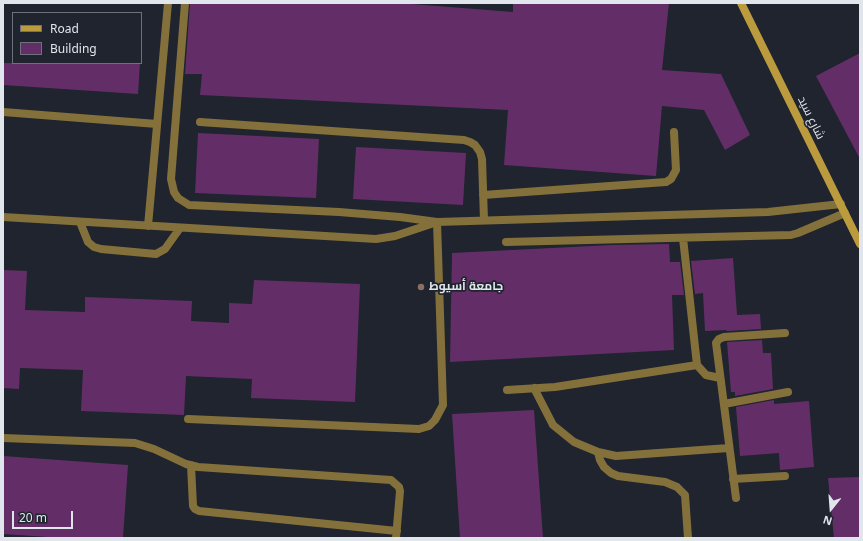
<!DOCTYPE html>
<meta charset="utf-8">
<style>
body{margin:0}
#map{position:relative;width:863px;height:541px;overflow:hidden;background:#1f242e;font-family:"Noto Sans",sans-serif}
canvas{display:block}
.frame{position:absolute;inset:0;border:4px solid #e1e5ec;pointer-events:none}
.legend{position:absolute;left:12px;top:12px;width:130px;height:52px;box-sizing:border-box;background:#1f242e;border:1px solid #6d717a;margin:0;padding:5px 7px;list-style:none;font-size:12px;color:#e1e5ec}
.legend li{display:flex;align-items:center;gap:8px;height:20px}
.legend b{width:20px;border:1px solid #6d717a}
.north{position:absolute;left:811px;top:489px;width:40px;height:40px;-webkit-text-stroke:3px #1f242e;paint-order:stroke;rotate:197deg;font-size:11px;font-weight:700;line-height:16px;text-align:center;color:#e1e5ec}
.north::after{content:'';display:block;margin:auto;width:14px;height:18px;background:#e1e5ec;clip-path:polygon(50% 0,100% 100%,50% 72%,0 100%)}
.scale{position:absolute;left:12px;top:511px;width:61px;height:18px;box-sizing:border-box;border:2px solid #e1e5ec;border-top:0;padding-left:5px;font-size:12px;line-height:14px;white-space:nowrap;color:#e1e5ec;-webkit-text-stroke:3px #1f242e;paint-order:stroke}
</style>
<div id="map">
<canvas width="863" height="541"></canvas>
<div class="frame"></div>
<ul class="legend">
<li><b style="height:5px;background:#bb9b3e"></b>Road</li>
<li><b style="height:11px;background:#632e67"></b>Building</li>
</ul>
<div class="north">N</div>
<div class="scale">20 m</div>
</div>
<script>
const c = document.querySelector('canvas').getContext('2d');
c.lineJoin = 'round';
function fill(path, color) { c.fillStyle = color; c.fill(path, 'evenodd'); }
const toPath = rows => new Path2D(rows.map(r => 'M' + r).join(''));
function strokePath(path, color, width, dash) { c.strokeStyle = color; c.lineWidth = width; c.lineCap = dash ? 'butt' : 'round'; c.setLineDash(dash || []); c.stroke(path); }
function drawText(font, color, halo, rows, align = 'center') {
  c.font = font + ' "Noto Sans",Cairo,sans-serif'; c.lineWidth = 3.5; c.setLineDash([]); c.textBaseline = 'middle'; c.strokeStyle = halo; c.fillStyle = color; for (const [text, x, y, turn = 0] of rows) {
    c.save(); c.translate(x, y); c.rotate((+turn || 0) * Math.PI / 180); c.textAlign = isNaN(turn) ? turn : align; if (halo) c.strokeText(text, 0, 0); c.fillText(text, 0, 0); c.restore();
  }
}
fill(toPath([
 [190,3,399,3,513,12,513,3,669,3,662,70,721,74,750,135,725,150,704,110,662,106,656,176,504,165,508,110,200,95,202,74,185,74],
 [860,53,860,159,816,76],
 [3,63,140,63,138,94,3,85],
 [198,133,319,139,316,198,195,193],
 [356,147,466,153,463,205,353,199],
 [669,244,670,262,680,262,684,295,672,295,674,350,450,362,452,253,612,245],
 [733,258,737,315,760,314,761,329,727,331,726,330,705,331,703,293,695,294,691,261],
 [3,270,27,271,25,310,85,312,85,297,192,301,191,321,229,323,229,303,252,304,254,280,360,284,355,402,251,398,252,379,186,376,184,415,81,411,83,370,20,368,19,389,3,388],
 [762,340,763,353,771,353,773,389,735,396,735,392,731,392,727,342],
 [774,400,774,404,809,401,814,467,780,470,779,453,740,456,736,407],
 [534,410,543,538,460,538,452,414],
 [3,456,128,465,123,538,63,538,3,534],
 [860,477,860,538,834,538,828,478]
]), '#632e67');
strokePath(toPath([
 [185,3,171,179,174,192,178,198,189,205,339,212,400,217,437,222,768,212,841,204],
 [3,112,157,124],
 [200,122,464,140,470,142,475,145,480,152,482,159,484,220],
 [483,195,666,182,671,179,676,170,674,132],
 [3,217,376,239,395,236,434,223],
 [80,222,88,242,94,247,101,249,156,254,165,249,180,228],
 [148,226,168,3],
 [683,238,697,365,706,375,720,378],
 [506,242,791,235,798,233,845,213],
 [534,388,553,425,574,442,598,452,616,456,729,448],
 [507,390,555,387,697,365],
 [724,404,788,392],
 [188,419,419,429,429,426,435,420,443,405,437,222],
 [3,438,135,443,154,449,186,464,198,467,391,480,399,487,400,491,396,538],
 [598,452,600,460,604,467,611,473,618,476,665,482,677,487,685,495,688,538],
 [191,465,193,506,195,509,199,511,397,531],
 [733,479,785,476],
 [736,498,716,343,719,339,724,337,785,333]
]), '#84703a', 8);
strokePath(toPath([
 [741,3,860,244]
]), '#bb9b3e', 8);
for (const [x, y, r, color] of [
 [421,287,4,"#8d6e63"]
]) { const dot = new Path2D(); dot.arc(x, y, r, 0, 2 * Math.PI); c.fillStyle = color; c.fill(dot); strokePath(dot, '#1f242e', 1.5); }
drawText('12px', '#e1e5ec', '#1f242e', [
 ["شارع سيد",811,118,64]
]);
drawText('bold 12px', '#e1e5ec', '#1f242e', [
 ["جامعة أسيوط",429,287]
], 'left');
</script>
